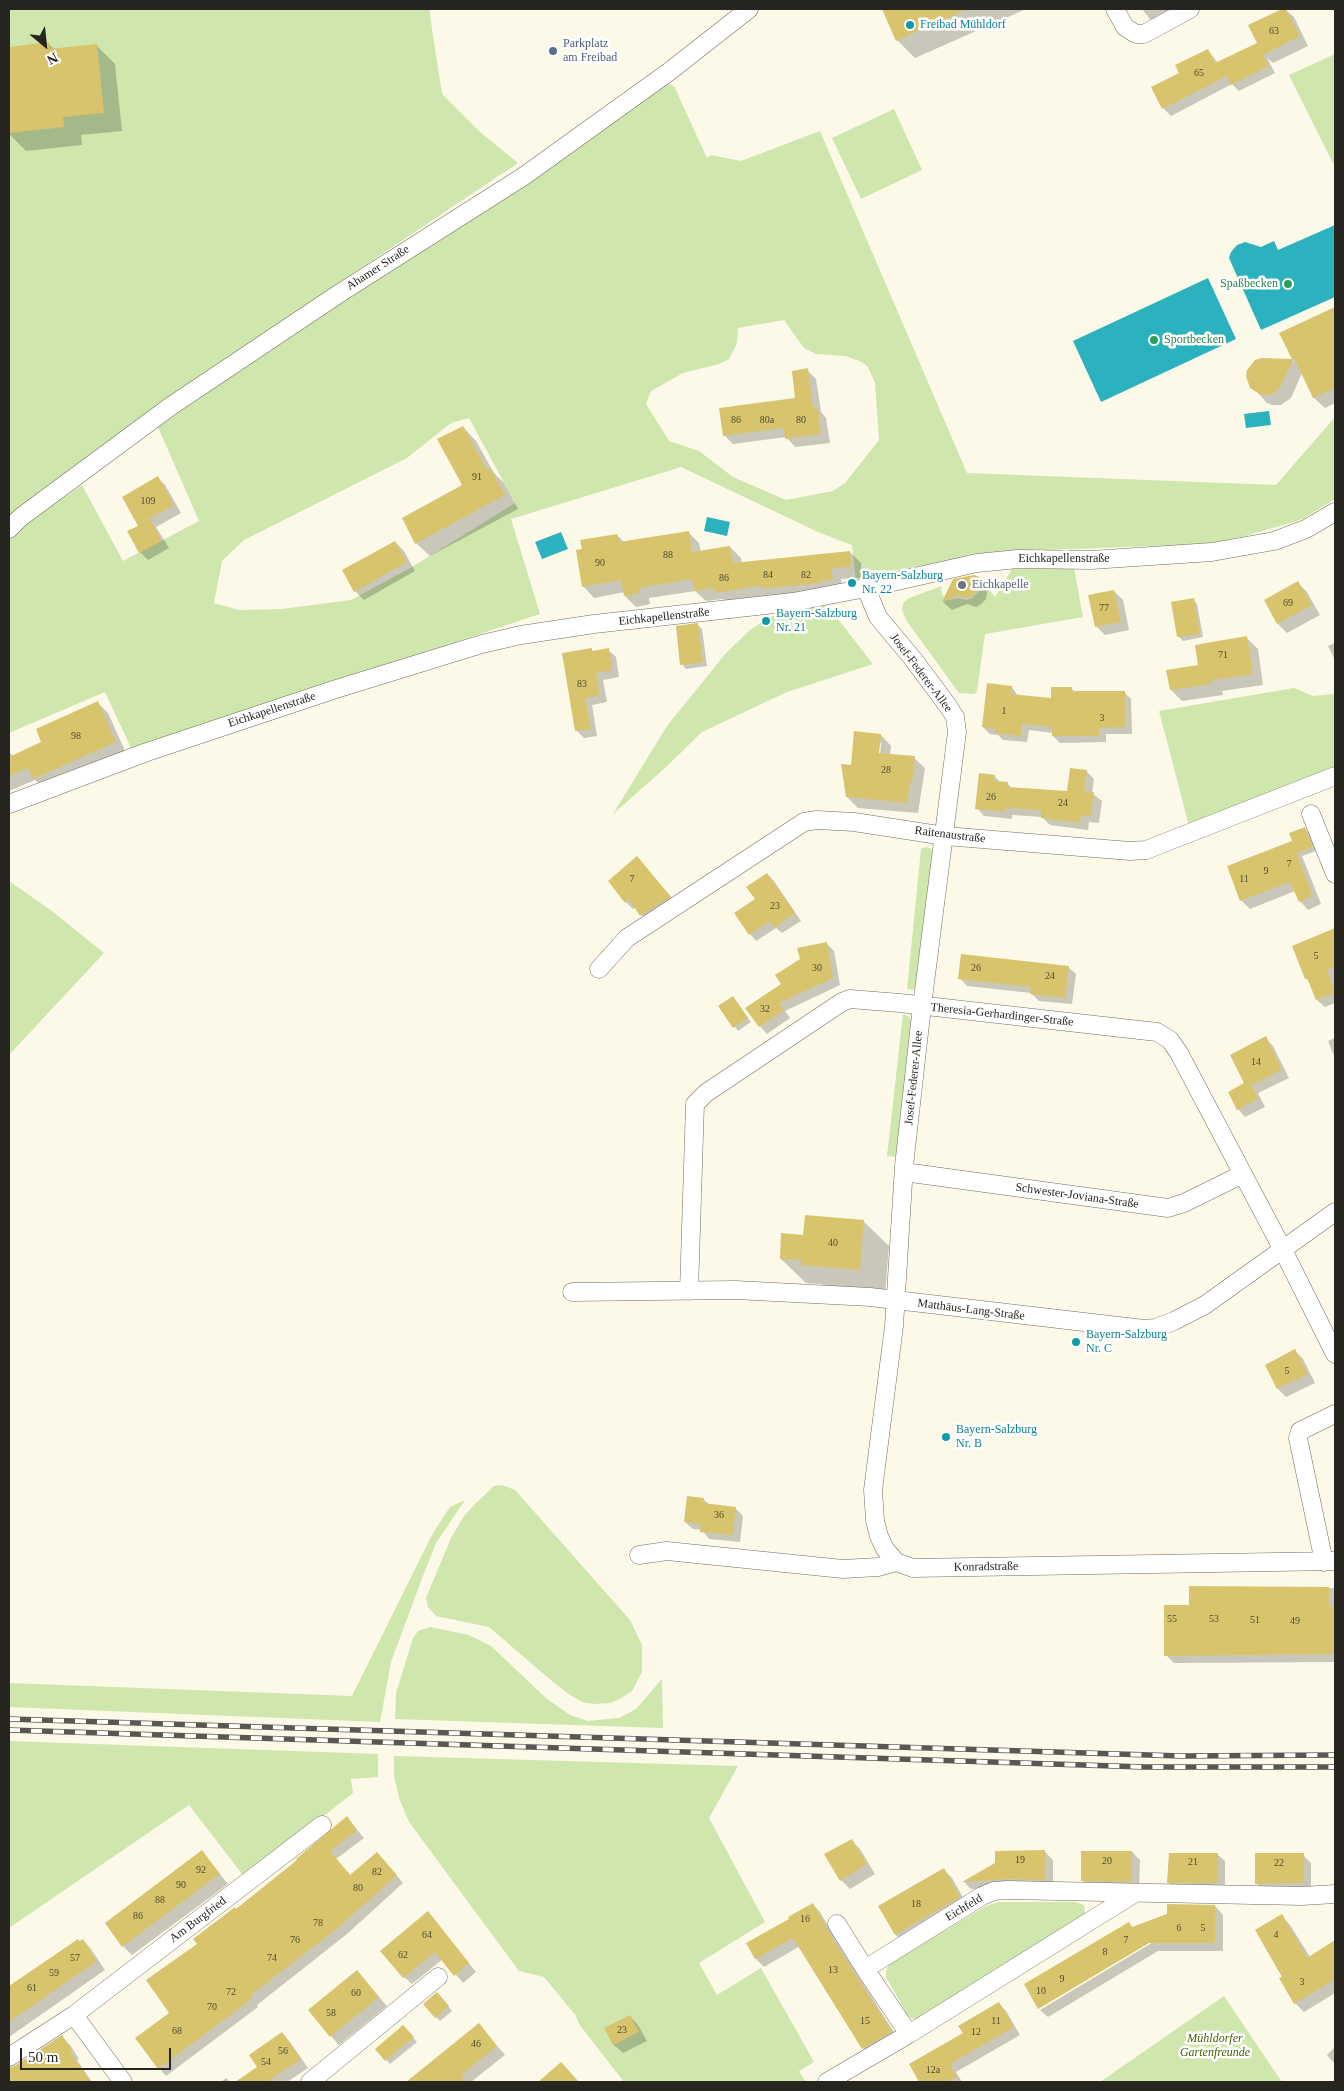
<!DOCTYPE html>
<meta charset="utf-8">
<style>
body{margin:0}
#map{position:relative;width:1344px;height:2091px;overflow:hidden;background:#fcf9e9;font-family:"Times New Roman",serif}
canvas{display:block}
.frame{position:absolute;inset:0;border:10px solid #26251f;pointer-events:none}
.north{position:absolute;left:20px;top:20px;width:50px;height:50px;-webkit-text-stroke:4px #fff;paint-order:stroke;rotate:152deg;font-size:14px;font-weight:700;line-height:20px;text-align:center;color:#26251f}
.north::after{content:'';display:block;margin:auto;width:18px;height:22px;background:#26251f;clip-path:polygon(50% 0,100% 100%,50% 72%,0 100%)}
.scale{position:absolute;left:20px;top:2048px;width:151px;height:22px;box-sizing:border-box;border:2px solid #26251f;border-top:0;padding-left:6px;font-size:15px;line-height:18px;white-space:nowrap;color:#26251f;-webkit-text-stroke:4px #fff;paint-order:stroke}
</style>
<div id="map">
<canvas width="1344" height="2091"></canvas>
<div class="frame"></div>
<div class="north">N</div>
<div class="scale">50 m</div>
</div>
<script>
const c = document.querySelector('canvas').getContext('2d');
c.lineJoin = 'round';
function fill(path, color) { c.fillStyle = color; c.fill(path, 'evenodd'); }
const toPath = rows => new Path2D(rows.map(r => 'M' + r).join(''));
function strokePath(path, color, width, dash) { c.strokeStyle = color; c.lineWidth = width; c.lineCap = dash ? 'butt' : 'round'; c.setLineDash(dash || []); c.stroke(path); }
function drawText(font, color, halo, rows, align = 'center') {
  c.font = font + ' "Times New Roman",serif'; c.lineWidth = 5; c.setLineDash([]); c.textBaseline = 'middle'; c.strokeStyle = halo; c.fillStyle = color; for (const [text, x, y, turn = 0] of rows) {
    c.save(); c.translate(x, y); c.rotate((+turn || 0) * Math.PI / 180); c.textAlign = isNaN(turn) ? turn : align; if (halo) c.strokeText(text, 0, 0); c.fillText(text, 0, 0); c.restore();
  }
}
fill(toPath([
 [9,9,429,9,442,94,480,132,518,163,174,393,67,471,9,518],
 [1335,54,1335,167,1289,75],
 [671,84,675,88,707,158,711,155,741,161,820,131,967,473,1276,485,1335,417,1335,499,1303,519,1242,537,1207,544,994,552,878,574,856,581,852,545,818,532,681,467,511,519,540,614,132,750,105,692,9,733,9,540,26,524,82,485,123,561,199,521,158,427,279,343,665,85],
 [784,320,804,348,816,354,845,356,862,362,868,367,875,383,879,440,845,483,833,491,786,500,733,477,699,451,669,441,646,404,651,391,683,373,719,364,729,359,737,343,738,328],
 [469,418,515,503,412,567,351,600,282,609,239,610,214,603,222,561,244,540,407,458,451,423],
 [894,109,922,170,861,199,832,138],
 [1074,568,1083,617,985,634,977,691,974,694,959,693,906,620,902,610,903,603,909,598,942,586,941,590,943,596,950,600,957,598,966,600,972,598,979,591,980,586,985,584,995,597,1012,569],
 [827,605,873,664,787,692,702,732,664,769,613,814,667,726,726,653,750,630,770,617,789,611],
 [1294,688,1313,696,1335,694,1335,785,1192,837,1159,711],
 [926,847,931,849,933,854,918,986,912,990,907,989,921,849],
 [9,881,52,911,104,953,9,1055],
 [903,1014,909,1017,914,1025,900,1157,887,1156],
 [502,1485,515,1490,630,1620,642,1645,642,1672,632,1691,621,1698,611,1703,593,1704,582,1702,570,1695,553,1682,489,1627,436,1616,428,1607,426,1598,451,1538,464,1516,475,1504,494,1486],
 [465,1500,436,1543,421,1581,391,1662,380,1722,9,1707,9,1683,352,1696,433,1533,450,1507],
 [430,1627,469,1635,491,1646,547,1699,570,1715,588,1721,619,1718,636,1709,662,1679,663,1728,395,1719,396,1693,413,1638,418,1631],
 [9,1741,378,1754,378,1777,351,1779,353,1793,245,1878,189,1805,9,1928],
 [394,1756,738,1766,709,1818,765,1922,699,1963,717,1995,761,1968,814,2062,799,2071,806,2082,624,2082,579,2024,576,2016,544,1977,519,1971,409,1822,399,1798,394,1776],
 [998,1902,1075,1902,1084,1905,1085,1915,915,2020,908,2016,886,1977,886,1971,889,1964,986,1906],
 [1224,1996,1282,2082,1100,2082]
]), '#cfe6ac');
fill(toPath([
 [1335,225,1335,297,1261,330,1229,258,1231,252,1237,245,1245,242,1261,247,1274,241,1278,250],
 [1208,278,1236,339,1101,402,1073,341],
 [1269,411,1271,425,1246,428,1244,414],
 [707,517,730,522,727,536,704,531],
 [561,532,568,549,542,559,535,542]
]), '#2cb2be');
fill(toPath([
 [883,9,1026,9,915,58,897,40],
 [1142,9,1180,9,1153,23],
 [1284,9,1294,17,1308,46,1273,63,1267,58,1275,73,1239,91,1232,84,1171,116,1163,108,1153,87,1181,73,1208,50,1218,63,1261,48,1250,26],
 [48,43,55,50,96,45,115,64,122,131,81,135,82,145,26,151,9,134,9,48],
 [1334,308,1335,403,1325,408,1314,398,1302,373,1291,398,1281,405,1272,405,1267,403,1248,382,1262,359,1294,361,1281,334],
 [807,370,816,379,821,412,826,418,830,443,795,447,786,437,733,444,724,435,796,399],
 [463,427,476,441,494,473,504,483,518,509,430,556,416,543,464,486],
 [158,478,165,485,181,513,156,527,169,548,148,560,140,552,129,532,139,526,123,497],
 [688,532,699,543,701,552,730,547,741,558,742,563,850,552,861,563,862,578,841,579,843,590,727,603,723,599,706,601,695,591,649,598,650,604,636,607,625,596,625,592,594,598,584,587,577,551,617,535,625,543],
 [395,542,404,551,415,571,364,600,355,591],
 [979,578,988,587,986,599,981,604,976,607,967,604,952,610,943,602,954,580],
 [1298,583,1307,592,1320,615,1287,633,1278,624,1266,601],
 [1114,591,1123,600,1129,630,1105,635,1096,626],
 [1193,599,1197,604,1203,637,1183,641,1179,637,1173,603],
 [698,625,702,629,707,666,686,669,682,664],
 [1247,638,1258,649,1263,685,1222,691,1223,695,1182,701,1171,690,1199,666],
 [1335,643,1335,660,1328,646],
 [591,649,594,652,608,650,616,657,619,677,603,680,607,702,592,705,597,736,584,738,577,731,563,654],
 [1012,687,1018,696,1052,700,1071,688,1076,693,1124,692,1131,699,1132,734,1106,734,1106,742,1060,743,1053,736,1053,733,1029,730,1027,742,1003,740,998,735,990,734,983,727],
 [98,703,108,713,126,753,45,789,35,780,9,791,9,752,13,756,43,743],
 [881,735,891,746,890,755,914,758,925,768,918,813,858,808,847,797,852,766],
 [879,743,881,743,880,760,877,759],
 [1086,771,1094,779,1092,793,1102,801,1099,823,1089,822,1088,830,1050,825,1042,817,1012,815,1012,819,984,816,977,808,994,776,1001,783,1007,783,1013,789,1068,793],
 [1304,828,1309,833,1316,851,1302,856,1321,904,1308,910,1300,901,1295,891,1250,909,1241,900,1292,842,1296,846],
 [637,858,677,904,648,923,636,907,633,909,626,902],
 [767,874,774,881,801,921,782,933,776,928,756,941,750,934,756,899],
 [1333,931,1335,933,1335,1003,1325,1007,1317,1000,1310,983,1306,978],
 [827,944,834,951,840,985,785,1011,790,1018,767,1034,760,1026,783,984],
 [1068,967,1076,974,1072,1004,1039,1001,1031,993,967,986,960,978],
 [733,997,751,1022,738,1031,720,1006],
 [1265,1038,1273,1046,1289,1078,1258,1093,1265,1107,1245,1117,1238,1109],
 [1335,1038,1335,1058,1328,1041],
 [806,1217,864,1222,889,1246,885,1294,827,1289,822,1284,806,1283,781,1259,804,1236],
 [1295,1351,1303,1359,1315,1383,1286,1397,1278,1389,1266,1365],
 [703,1499,710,1505,735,1508,743,1516,740,1542,709,1539,702,1530,693,1529,685,1522],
 [1335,1588,1335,1662,1174,1663,1166,1655,1190,1606,1310,1589],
 [347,1818,364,1838,336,1859,351,1876,384,1861,403,1883,347,1934,257,2005,258,2007,166,2076,159,2068,171,2013,198,1944,236,1910,299,1860],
 [851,1840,860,1849,875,1874,850,1889,841,1880],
 [202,1852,228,1884,132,1955,123,1946],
 [1045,1852,1053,1860,1053,1888,971,1889,964,1882,996,1864],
 [1132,1852,1140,1860,1139,1889,1090,1888,1082,1880],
 [1217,1854,1225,1861,1225,1890,1175,1889,1168,1882],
 [1303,1855,1311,1863,1311,1891,1264,1891,1256,1883],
 [944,1870,952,1878,968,1906,904,1943,896,1935,880,1907],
 [812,1904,820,1912,842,1950,899,2040,871,2056,863,2048,800,1946,764,1967,756,1959,747,1944,791,1920],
 [1215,1906,1223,1915,1223,1951,1158,1951,1048,2017,1040,2010,1155,1941,1154,1939,1040,2007,1040,2009,1025,1985,1128,1923,1133,1928],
 [428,1913,476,1972,463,1983,443,1959,412,1984,404,1977],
 [1282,1916,1290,1925,1310,1957,1335,1941,1335,1993,1304,2012,1295,2003,1284,1977],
 [78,1940,80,1942,83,1940,91,1949,105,1970,9,2037,9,1988],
 [357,1972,387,2006,339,2045,331,2036],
 [441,1997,452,2011,440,2021,436,2017],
 [999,2004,1006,2011,1020,2035,956,2072,962,2082,919,2082,965,2034],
 [630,2016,638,2025,647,2041,623,2053,614,2045,606,2029],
 [479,2025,505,2055,471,2082,408,2082],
 [407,2031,417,2042,390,2064,377,2049],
 [282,2033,290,2042,308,2068,287,2082,237,2082,259,2067],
 [62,2037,70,2045,79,2059,77,2060,92,2082,9,2082,9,2069],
 [1335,2047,1335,2064,1327,2055],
 [226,2078,230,2082,221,2082]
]), '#0003');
fill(toPath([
 [882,9,968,9,896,41],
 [1282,9,1286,9,1300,36,1263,55,1248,25],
 [49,42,49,49,97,44,104,113,63,117,64,127,9,133,9,47],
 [1257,43,1269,66,1231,85,1227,76,1162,109,1151,87,1179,73,1175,65,1208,49,1215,63],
 [1335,307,1335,388,1313,398,1294,358,1280,387,1276,392,1270,395,1261,395,1250,388,1246,376,1247,370,1255,360,1262,358,1292,359,1279,333],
 [808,368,813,408,818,408,821,434,785,439,784,428,723,436,719,408,795,398,792,371],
 [463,426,487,470,490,468,505,495,415,544,402,518,462,485,437,439],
 [158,476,174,505,138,525,150,519,162,541,139,553,127,531,138,526,122,497],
 [689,531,692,552,730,546,733,563,850,551,851,567,831,568,833,580,819,581,820,583,761,589,761,586,715,593,714,588,694,591,692,579,639,588,640,593,624,596,621,580,582,587,576,550,582,549,580,540,617,534,619,542],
 [395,541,407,562,354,592,342,570],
 [974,575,980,577,977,590,973,596,966,598,957,596,942,602,953,579],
 [1298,581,1312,605,1277,624,1264,600],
 [1114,590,1121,622,1095,627,1088,595],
 [1194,598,1200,634,1177,637,1171,602],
 [698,623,703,662,680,665,676,626],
 [1247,636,1253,674,1212,680,1212,684,1170,690,1166,670,1198,665,1195,645],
 [592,648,592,651,609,648,612,670,596,673,600,695,585,698,591,729,575,731,562,653],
 [987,683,1012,686,1011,694,1051,698,1051,687,1072,687,1072,691,1125,691,1125,727,1099,728,1099,736,1052,736,1052,727,1022,724,1021,736,995,733,995,729,982,727],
 [98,701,116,742,33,779,28,768,9,776,9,757,41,742,36,729],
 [854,731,881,734,879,753,915,756,912,782,910,782,907,803,846,797,841,764,851,765],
 [1070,768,1087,770,1084,791,1094,792,1091,816,1081,815,1080,823,1041,818,1041,811,1005,807,1005,812,975,809,979,773,995,775,994,781,1008,782,1007,787,1067,791],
 [1305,827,1313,847,1297,853,1289,833],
 [1292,841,1313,896,1299,902,1290,882,1240,901,1227,866],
 [637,856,671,897,640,916,629,899,625,903,608,881],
 [767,873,795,913,774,928,770,921,749,935,734,913,755,899,746,887],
 [1335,928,1335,967,1327,970,1335,993,1316,1000,1307,978,1305,979,1292,946],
 [827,942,833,978,779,1003,784,1010,759,1027,745,1008,781,984,775,975,800,959,797,948],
 [961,954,1069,966,1065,998,1030,994,1031,987,958,979],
 [733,996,748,1018,733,1028,718,1006],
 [1266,1036,1282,1070,1251,1085,1258,1099,1237,1110,1228,1092,1244,1083,1230,1055],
 [805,1215,864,1220,860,1270,801,1265,801,1260,780,1259,781,1233,803,1235],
 [1295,1349,1308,1374,1277,1389,1265,1365],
 [687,1496,704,1498,703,1503,736,1507,733,1535,700,1532,701,1524,684,1522],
 [1189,1586,1329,1587,1329,1607,1335,1607,1335,1654,1164,1656,1164,1605,1189,1605],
 [347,1816,357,1830,330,1851,350,1875,377,1852,397,1875,339,1927,250,1996,252,1999,158,2069,135,2038,169,2013,146,1980,197,1944,193,1939,235,1907,236,1909,297,1860,296,1859],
 [852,1839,867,1864,840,1881,824,1854],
 [202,1850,220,1874,122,1947,105,1923],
 [1045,1850,1045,1880,1007,1879,962,1882,995,1863,995,1851],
 [1081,1851,1132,1851,1132,1882,1081,1881],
 [1169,1853,1218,1853,1218,1883,1167,1883],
 [1255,1853,1304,1853,1304,1883,1255,1884],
 [944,1868,960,1897,895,1935,878,1906],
 [813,1903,834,1941,892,2032,862,2049,793,1938,755,1959,746,1943,789,1919,788,1917],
 [1167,1904,1215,1905,1215,1943,1149,1943,1038,2009,1024,1984,1129,1922,1132,1927,1167,1914],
 [428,1911,469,1963,454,1976,435,1952,403,1978,380,1951],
 [1282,1914,1307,1958,1335,1940,1335,1979,1294,2004,1279,1978,1282,1977,1255,1930],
 [78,1939,79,1941,83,1939,97,1961,9,2022,9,1986],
 [357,1970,379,1997,330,2037,308,2010],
 [437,1992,449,2006,435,2018,423,2004],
 [999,2002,1014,2027,950,2064,957,2077,947,2082,919,2082,909,2064,963,2033,958,2026],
 [630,2015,639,2032,613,2045,604,2028],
 [479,2023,497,2046,461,2075,467,2082,406,2082],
 [403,2025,414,2037,385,2061,375,2049],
 [282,2032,301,2059,267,2082,235,2082,257,2067,249,2055],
 [62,2035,72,2050,70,2052,91,2082,9,2082,9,2068,15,2066],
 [561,2062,579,2082,538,2082]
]), '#d8c46d');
const minor = toPath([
 [1115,9,1125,27,1136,34,1144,34,1190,9],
 [9,529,21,517,171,406,340,293,524,176,670,71,749,9],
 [866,588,878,617,913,659,948,706,955,717,957,732,922,1006,904,1166,894,1326,873,1490,875,1521,879,1536,885,1549,896,1562],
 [9,804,147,752,333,690,482,644,521,635,594,624,793,602,866,588,977,563,1018,559,1091,560,1212,552,1274,541,1306,529,1335,512],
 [1311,814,1335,874],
 [599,969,627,938,804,822,817,820,854,822,945,836,1130,851,1146,850,1335,776],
 [904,1172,1168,1208,1184,1203,1243,1174],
 [689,1291,695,1104,706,1093,842,1002,850,999,900,1003,1157,1032,1170,1040,1179,1053,1283,1250,1335,1354],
 [572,1292,736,1290,870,1297,1144,1329,1156,1328,1174,1321,1205,1305,1335,1212],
 [639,1555,667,1551,843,1569,878,1567,896,1562,913,1568,1335,1561],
 [1324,1562,1298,1438,1300,1431,1335,1414],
 [837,1924,865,1969],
 [74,2015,123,2082],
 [909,2034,865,1969,982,1896,994,1891,1007,1890,1302,1896,1335,1894],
 [9,2057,74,2015,322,1825],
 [310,2082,438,1977],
 [827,2082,909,2034,1135,1893]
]);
strokePath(minor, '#706d5f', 19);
strokePath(minor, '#fff', 18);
const rail = toPath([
 [9,1719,1181,1756,1335,1755],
 [9,1730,1144,1767,1335,1767]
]);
strokePath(rail, '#595850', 5.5);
strokePath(rail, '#fff', 4, [11]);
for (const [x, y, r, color] of [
 [910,25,5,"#0f9aa8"],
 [553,51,5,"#5c6f8a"],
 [1288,284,5,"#2e9e5b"],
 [1154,340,5,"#2e9e5b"],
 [852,583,5,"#0f9aa8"],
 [962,585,5,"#6b7280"],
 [766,621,5,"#0f9aa8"],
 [1076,1342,5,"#0f9aa8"],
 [946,1437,5,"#0f9aa8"]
]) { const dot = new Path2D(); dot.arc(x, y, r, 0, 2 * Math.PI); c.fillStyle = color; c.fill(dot); strokePath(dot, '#fff', 2); }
drawText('10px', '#524d32', null, [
 ["63",1274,31],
 ["65",1199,73],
 ["86",736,420],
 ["80a",767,420],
 ["80",801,420],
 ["91",477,477],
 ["109",148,501],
 ["88",668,555],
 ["90",600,563],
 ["84",768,575],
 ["82",806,575],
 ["86",724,578],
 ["69",1288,603],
 ["77",1104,608],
 ["71",1223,655],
 ["83",582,684],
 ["1",1004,711],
 ["3",1102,718],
 ["98",76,736],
 ["28",886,770],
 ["26",991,797],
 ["24",1063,803],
 ["7",1289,864],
 ["9",1266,871],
 ["7",632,879],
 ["11",1244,879],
 ["23",775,906],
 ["5",1316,956],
 ["30",817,968],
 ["26",976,968],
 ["24",1050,976],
 ["32",765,1009],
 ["14",1256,1062],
 ["40",833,1243],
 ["5",1287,1371],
 ["36",719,1515],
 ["55",1172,1619],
 ["53",1214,1619],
 ["51",1255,1620],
 ["49",1295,1621],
 ["19",1020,1860],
 ["20",1107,1861],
 ["21",1193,1862],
 ["22",1279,1863],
 ["92",201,1870],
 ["82",377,1872],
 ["90",181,1885],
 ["80",358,1888],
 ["88",160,1900],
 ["18",916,1904],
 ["86",138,1916],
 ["16",805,1919],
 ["78",318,1923],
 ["6",1179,1928],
 ["5",1203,1928],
 ["64",427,1935],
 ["4",1276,1935],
 ["76",295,1940],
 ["7",1126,1940],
 ["8",1105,1952],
 ["62",403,1955],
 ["57",75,1958],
 ["74",272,1958],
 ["13",833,1970],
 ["59",54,1973],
 ["9",1062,1979],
 ["3",1302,1982],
 ["61",32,1988],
 ["10",1041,1991],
 ["72",231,1992],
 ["60",356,1993],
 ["70",212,2007],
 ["58",331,2013],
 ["15",865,2021],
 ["11",996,2021],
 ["23",622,2030],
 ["68",177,2031],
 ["12",976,2032],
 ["46",476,2044],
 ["56",283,2051],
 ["54",266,2062],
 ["12a",933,2070]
]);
drawText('12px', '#0d838f', '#fff', [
 ["Freibad Mühldorf",920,25],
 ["Bayern-Salzburg",862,576],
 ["Nr. 22",862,590],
 ["Bayern-Salzburg",776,614],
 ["Nr. 21",776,628],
 ["Bayern-Salzburg",1086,1335],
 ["Nr. C",1086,1349],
 ["Bayern-Salzburg",956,1430],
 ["Nr. B",956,1444]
], 'left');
drawText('12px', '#4e5e75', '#fff', [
 ["Parkplatz",563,44],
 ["am Freibad",563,58]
], 'left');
drawText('12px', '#26251f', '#fff', [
 ["Ahamer Straße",378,268,-33],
 ["Eichkapellenstraße",1064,559],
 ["Eichkapellenstraße",664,617,-6],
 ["Josef-Federer-Allee",921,673,53],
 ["Eichkapellenstraße",272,710,-18],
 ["Raitenaustraße",950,835,7],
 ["Theresia-Gerhardinger-Straße",1002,1015,6],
 ["Josef-Federer-Allee",914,1078,-84],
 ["Schwester-Joviana-Straße",1077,1196,8],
 ["Matthäus-Lang-Straße",971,1310,7],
 ["Konradstraße",986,1567,-1],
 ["Eichfeld",964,1908,-31],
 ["Am Burgfried",198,1920,-37]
]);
drawText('12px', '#27864d', '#fff', [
 ["Spaßbecken",1278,284],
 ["Sportbecken",1164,340,"left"]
], 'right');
drawText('12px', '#5b616d', '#fff', [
 ["Eichkapelle",972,585]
], 'left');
drawText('italic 12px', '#486105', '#fff', [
 ["Mühldorfer",1215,2039],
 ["Gartenfreunde",1215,2053]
]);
</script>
